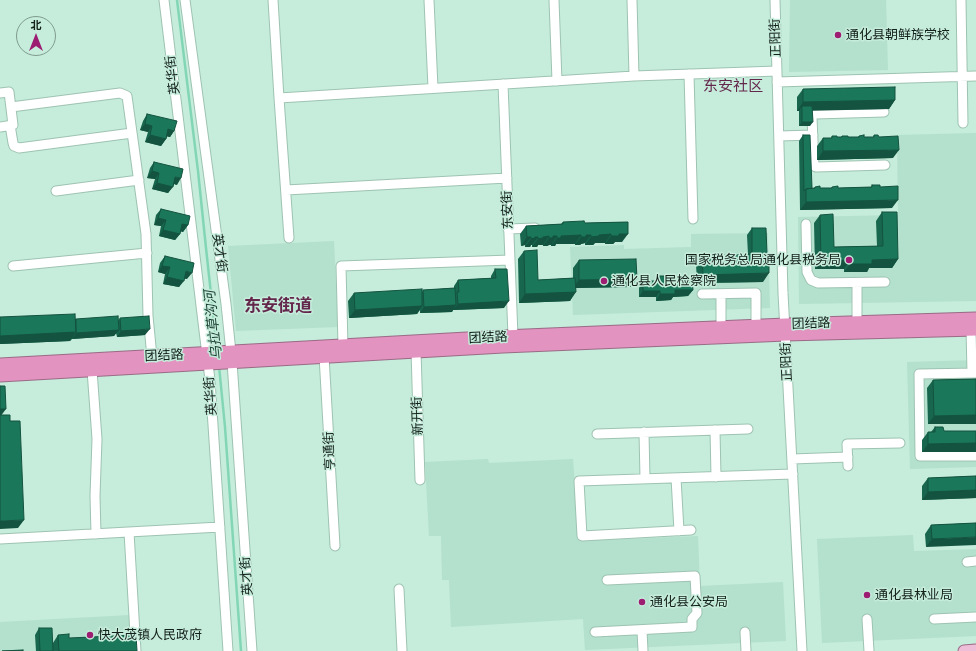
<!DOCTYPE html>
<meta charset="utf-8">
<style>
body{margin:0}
#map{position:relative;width:976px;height:651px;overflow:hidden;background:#c6ecdb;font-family:"Space Grotesk","Noto Sans SC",sans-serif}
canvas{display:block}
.north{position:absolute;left:16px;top:16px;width:40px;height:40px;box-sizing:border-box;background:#c6ecdb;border:1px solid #7e9b8e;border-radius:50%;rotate:0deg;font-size:11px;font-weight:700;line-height:16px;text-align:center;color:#13211b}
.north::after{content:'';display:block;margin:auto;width:14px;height:18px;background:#9c1d72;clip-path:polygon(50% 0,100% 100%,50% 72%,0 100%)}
</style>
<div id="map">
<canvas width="976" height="651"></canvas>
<div class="north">北</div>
</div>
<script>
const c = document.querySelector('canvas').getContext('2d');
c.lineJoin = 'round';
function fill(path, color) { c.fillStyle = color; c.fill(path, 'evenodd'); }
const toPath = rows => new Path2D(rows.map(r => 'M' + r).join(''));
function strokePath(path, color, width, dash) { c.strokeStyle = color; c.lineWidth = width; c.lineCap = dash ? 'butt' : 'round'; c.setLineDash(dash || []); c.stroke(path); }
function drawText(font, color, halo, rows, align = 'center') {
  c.font = font + ' "Space Grotesk","Noto Sans SC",sans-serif'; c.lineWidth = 3; c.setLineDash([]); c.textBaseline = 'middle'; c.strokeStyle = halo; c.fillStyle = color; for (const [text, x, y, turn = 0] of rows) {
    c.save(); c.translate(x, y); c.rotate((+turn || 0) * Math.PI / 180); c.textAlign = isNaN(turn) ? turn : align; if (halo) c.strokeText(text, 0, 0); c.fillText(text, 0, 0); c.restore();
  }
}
fill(toPath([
 [790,0,886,0,888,70,789,72],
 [976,133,976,301,799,304,798,217,898,215,897,135],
 [768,233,770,308,573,315,570,247,624,245,624,249,691,247,691,234],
 [334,241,338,327,236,331,228,246],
 [976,360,976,467,910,469,907,362],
 [488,459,489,463,573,459,579,541,698,536,700,586,783,582,786,641,585,650,583,619,451,627,449,580,442,580,441,536,429,536,425,462],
 [913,535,914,551,976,549,976,636,822,643,817,539],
 [130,615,132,651,0,651,0,622]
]), '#b3e1cd');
strokePath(toPath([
 [177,0,198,171,206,248,217,349],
 [219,366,225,427,241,651]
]), '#83d6b5', 2.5);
const minor = toPath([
 [164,0,210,380,228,651],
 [185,0,226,304,232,362,252,651],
 [273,0,279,98,289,238],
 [429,0,433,88],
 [554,0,557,81],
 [632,0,634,76],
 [775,0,783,293,802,651],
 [961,0,963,123],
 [689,74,693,219],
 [777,82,976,76],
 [503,84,513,336],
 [0,93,9,92,13,125,0,127],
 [279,98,634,76,777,71],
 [11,107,120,93,127,96,146,234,148,316,152,357],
 [884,112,815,114,812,117,814,166,816,167,885,165],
 [10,125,13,143,14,146,19,148,132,133],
 [779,136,813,135],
 [286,190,507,178],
 [56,191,139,180],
 [806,224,807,272,811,280,818,283,885,282],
 [508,229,535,228],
 [13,266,147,253],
 [857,283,857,322],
 [702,294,756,293,756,326],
 [721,294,721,327],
 [971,329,972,373],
 [343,346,341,266,510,260],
 [416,351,420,480],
 [324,356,335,546],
 [92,370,97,439,95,496,96,534],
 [976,373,919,374,920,456,976,456],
 [715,430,716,477],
 [644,432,645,479],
 [597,434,748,429],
 [792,459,848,457],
 [848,466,847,444,900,443],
 [676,478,679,531],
 [691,530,582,536,579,481,793,474],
 [129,532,136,651],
 [0,539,220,527],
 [967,562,976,561],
 [399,589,402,651],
 [867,619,869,651],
 [934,619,976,617],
 [642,630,643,651],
 [595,632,692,627,692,619,697,613,695,576,607,580],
 [745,632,746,651]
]);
const major = toPath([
 [964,651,976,650]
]);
const highway = toPath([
 [0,365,503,337,786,325,976,319],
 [0,375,503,346,786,334,976,329]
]);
strokePath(minor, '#9ec3b2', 11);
strokePath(major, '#9a6b86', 13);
strokePath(highway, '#9a6b86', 15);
strokePath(minor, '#fff', 9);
strokePath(major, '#eebed9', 11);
strokePath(highway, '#e393c0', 13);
fill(toPath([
 [803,89,895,100,889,109,812,110,810,126,799,126,799,111,797,111,797,97],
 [147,114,174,131,170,137,167,136,166,139,161,146,145,142,148,132,140,130,143,121],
 [803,135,812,188,814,188,815,187,820,188,831,188,832,187,838,188,871,187,872,185,880,187,892,208,800,210,799,141],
 [874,135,879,137,893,158,817,160,817,146,823,138,831,138,832,136,837,137,841,137,842,136,848,137,858,137,859,136,864,137,873,137],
 [154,162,177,185,174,184,168,193,152,189,155,179,147,178,150,168],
 [161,209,188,225,183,232,180,231,180,234,175,240,159,236,161,226,154,225,156,215],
 [882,212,898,259,892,268,869,268,867,272,844,272,844,269,815,269,814,223,820,215,834,247,877,246,876,221],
 [563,222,585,223,628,222,622,242,615,242,613,244,605,244,605,243,595,243,593,245,585,245,585,243,581,244,580,245,575,245,575,244,556,244,555,246,551,246,551,245,549,245,547,246,543,246,543,245,538,245,537,247,532,247,532,245,531,245,530,247,525,247,525,245,521,246,520,234,526,226,561,224],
 [752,228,763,282,697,283,696,264,702,256,748,255,747,235],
 [524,251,538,280,573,278,573,268,579,260,631,287,576,288,570,301,519,303,518,259],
 [165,256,187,279,184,278,179,287,163,284,165,274,158,272,160,263],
 [495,269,504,308,453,310,453,309,452,312,420,313,420,310,417,314,349,318,348,301,354,293,422,292,423,290,454,288,454,286,458,280,491,278,491,276],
 [659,276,675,281,693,290,688,296,673,297,671,300,656,301,656,297,639,297,639,288,643,281,656,281],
 [0,317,76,319,118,321,120,318,145,335,117,337,116,333,114,336,72,339,70,341,0,344],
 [976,379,976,424,928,424,927,388,933,380],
 [935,427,944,431,976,431,976,452,922,452,922,440,928,432,931,432],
 [976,476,976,498,922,500,922,486,928,478],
 [976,523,926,547,925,534,931,525],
 [39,628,53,643,58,635,69,638,137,651,36,651,35,635]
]), '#17664d');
fill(toPath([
 [895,100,889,109,802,111,802,106,799,111,797,111,803,102],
 [802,122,813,122,810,126,799,126],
 [145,124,152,126,148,132,140,130],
 [168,129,174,131,170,137,164,136],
 [150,135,166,139,161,146,145,142],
 [899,150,893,158,817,160,823,151],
 [152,171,159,173,155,179,147,178],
 [175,177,181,178,177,185,171,183],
 [157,183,173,187,168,193,152,189],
 [898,200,892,208,800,210,806,202],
 [158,218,166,220,161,226,154,225],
 [182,224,188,225,183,232,177,230],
 [163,230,180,234,175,240,159,236],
 [611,234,605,243,595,243,593,245,585,245,591,237,599,235],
 [619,234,628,234,622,242,615,242,613,244,605,244,611,236],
 [581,235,575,244,556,244,555,246,551,246,557,238,561,236],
 [586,235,591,235,585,243,581,244,580,245,575,245,581,237],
 [549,236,543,245,538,245,537,247,532,247,538,239,543,237],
 [553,236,557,236,551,245,549,245,547,246,543,246,549,238],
 [527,237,531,237,525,245,521,246],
 [535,237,538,237,532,245,531,245,530,247,525,247,531,239],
 [898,259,892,268,869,268,867,272,844,272,850,264,872,260],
 [850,260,844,269,815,269,821,261],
 [162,266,170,267,165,274,158,272],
 [186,271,192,273,187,279,181,278],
 [769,273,763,282,697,283,703,275],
 [167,277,184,281,179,287,163,284],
 [637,279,631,287,573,288,579,280],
 [675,290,693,290,688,296,673,297,671,300,656,301,660,294],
 [643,291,660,291,656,297,639,297],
 [576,292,570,301,519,303,525,294],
 [509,301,504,308,453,310,458,304],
 [456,305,452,312,420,313,424,307],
 [422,306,417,314,349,318,355,310],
 [150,329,145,335,117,337,121,331],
 [119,330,114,336,72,339,76,333],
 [76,332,70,341,0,344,0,336],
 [0,409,6,409,0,417],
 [976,415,976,424,928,424,934,416],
 [976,443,976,452,922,452,928,444],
 [976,490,976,498,922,500,928,492],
 [24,520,18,528,0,529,0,521],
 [976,537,976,545,926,547,932,539]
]), '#13533f');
const building = toPath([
 [895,87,895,100,803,102,803,89,895,87],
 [802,106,812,106,813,122,802,122,802,106],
 [147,114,177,121,174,131,168,129,166,139,150,135,152,126,145,124,147,114],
 [803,135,810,135,812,188,806,189,804,191,803,135],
 [864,135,864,137,874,137,874,135,878,135,879,137,898,136,899,150,823,151,823,138,832,138,832,136,837,136,837,137,842,137,842,136,848,136,848,137,859,137,859,136,864,135],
 [154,162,183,169,181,178,175,177,173,187,157,183,159,173,152,171,154,162],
 [872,185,880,185,880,187,898,186,898,200,806,202,806,189,815,188,815,187,820,186,820,188,832,188,832,187,838,186,838,188,872,187,872,185],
 [161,209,190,216,188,225,182,224,180,234,163,230,166,220,158,218,161,209],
 [882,212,897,212,898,259,872,260,872,264,850,264,850,260,821,261,820,215,833,214,834,247,883,246,882,212],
 [584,221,585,223,628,222,628,234,619,234,619,236,611,236,611,234,599,235,599,236,591,237,591,235,586,235,586,237,581,237,581,235,561,236,561,238,557,238,557,236,553,236,553,238,549,238,549,236,543,237,543,238,538,239,538,237,535,237,535,238,531,239,531,237,527,237,526,226,563,224,563,222,584,221],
 [752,228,766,228,767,254,752,255,752,228],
 [537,250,538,280,575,278,576,292,525,294,524,251,537,250],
 [769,254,769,273,703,275,702,256,769,254],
 [165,256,194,263,192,273,186,271,184,281,167,277,170,267,162,266,165,256],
 [636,259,637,279,579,280,579,260,636,259],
 [495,269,507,269,509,301,458,304,457,292,459,292,458,280,496,278,495,269],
 [659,276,675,276,675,281,692,280,693,290,675,290,675,294,660,294,660,291,643,291,643,281,660,281,659,276],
 [455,288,456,305,424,307,423,290,455,288],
 [422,289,422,306,355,310,354,293,422,289],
 [75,314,76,332,0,336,0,317,75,314],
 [118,316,119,330,76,333,76,319,118,316],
 [149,316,150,329,121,331,120,318,149,316],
 [976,379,976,415,934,416,933,380,976,379],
 [0,386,5,386,6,409,0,409,0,386],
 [0,415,10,415,10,421,20,421,24,520,0,521,0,415],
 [935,427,943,427,944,431,976,431,976,443,928,444,928,432,935,432,935,427],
 [976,476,976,490,928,492,928,478,976,476],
 [976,523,976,537,932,539,931,525,976,523],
 [39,628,52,628,53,651,40,651,39,628],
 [69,634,69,638,136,635,137,651,59,651,58,635,69,634],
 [23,650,23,651,2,651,23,650]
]);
fill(building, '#1b775a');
strokePath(building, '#13533f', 1);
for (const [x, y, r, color] of [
 [838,35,4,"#9c1d72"],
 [849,260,4,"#9c1d72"],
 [604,281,4,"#9c1d72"],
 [867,595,4,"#9c1d72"],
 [642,602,4,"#9c1d72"],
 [90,635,4,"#9c1d72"]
]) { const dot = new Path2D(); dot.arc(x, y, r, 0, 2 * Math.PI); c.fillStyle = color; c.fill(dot); strokePath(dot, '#c6ecdb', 1.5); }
drawText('13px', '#13211b', '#c6ecdb', [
 ["通化县朝鲜族学校",846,35],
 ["国家税务总局通化县税务局",841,260,"right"],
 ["通化县人民检察院",612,281],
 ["通化县林业局",875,595],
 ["通化县公安局",650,602],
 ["快大茂镇人民政府",98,635]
], 'left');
drawText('13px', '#13211b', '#c6ecdb', [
 ["正阳街",776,38,-92],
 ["英华街",173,75,-97],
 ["东安街",508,210,-92],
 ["英才街",219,253,82],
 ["团结路",811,324,-2],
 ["团结路",488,338,-3],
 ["团结路",164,356,-3],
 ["正阳街",787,362,-93],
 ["英华街",211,396,-94],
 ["新开街",418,416,-92],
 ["亨通街",330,451,-93],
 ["英才街",247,576,-94]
]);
drawText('italic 14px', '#193e31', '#c6ecdb', [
 ["乌拉草沟河",214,325,-96]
]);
drawText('15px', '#64274c', '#c6ecdb', [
 ["东安社区",733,87]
]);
drawText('bold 17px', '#64274c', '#c6ecdb', [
 ["东安街道",278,306]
]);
</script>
